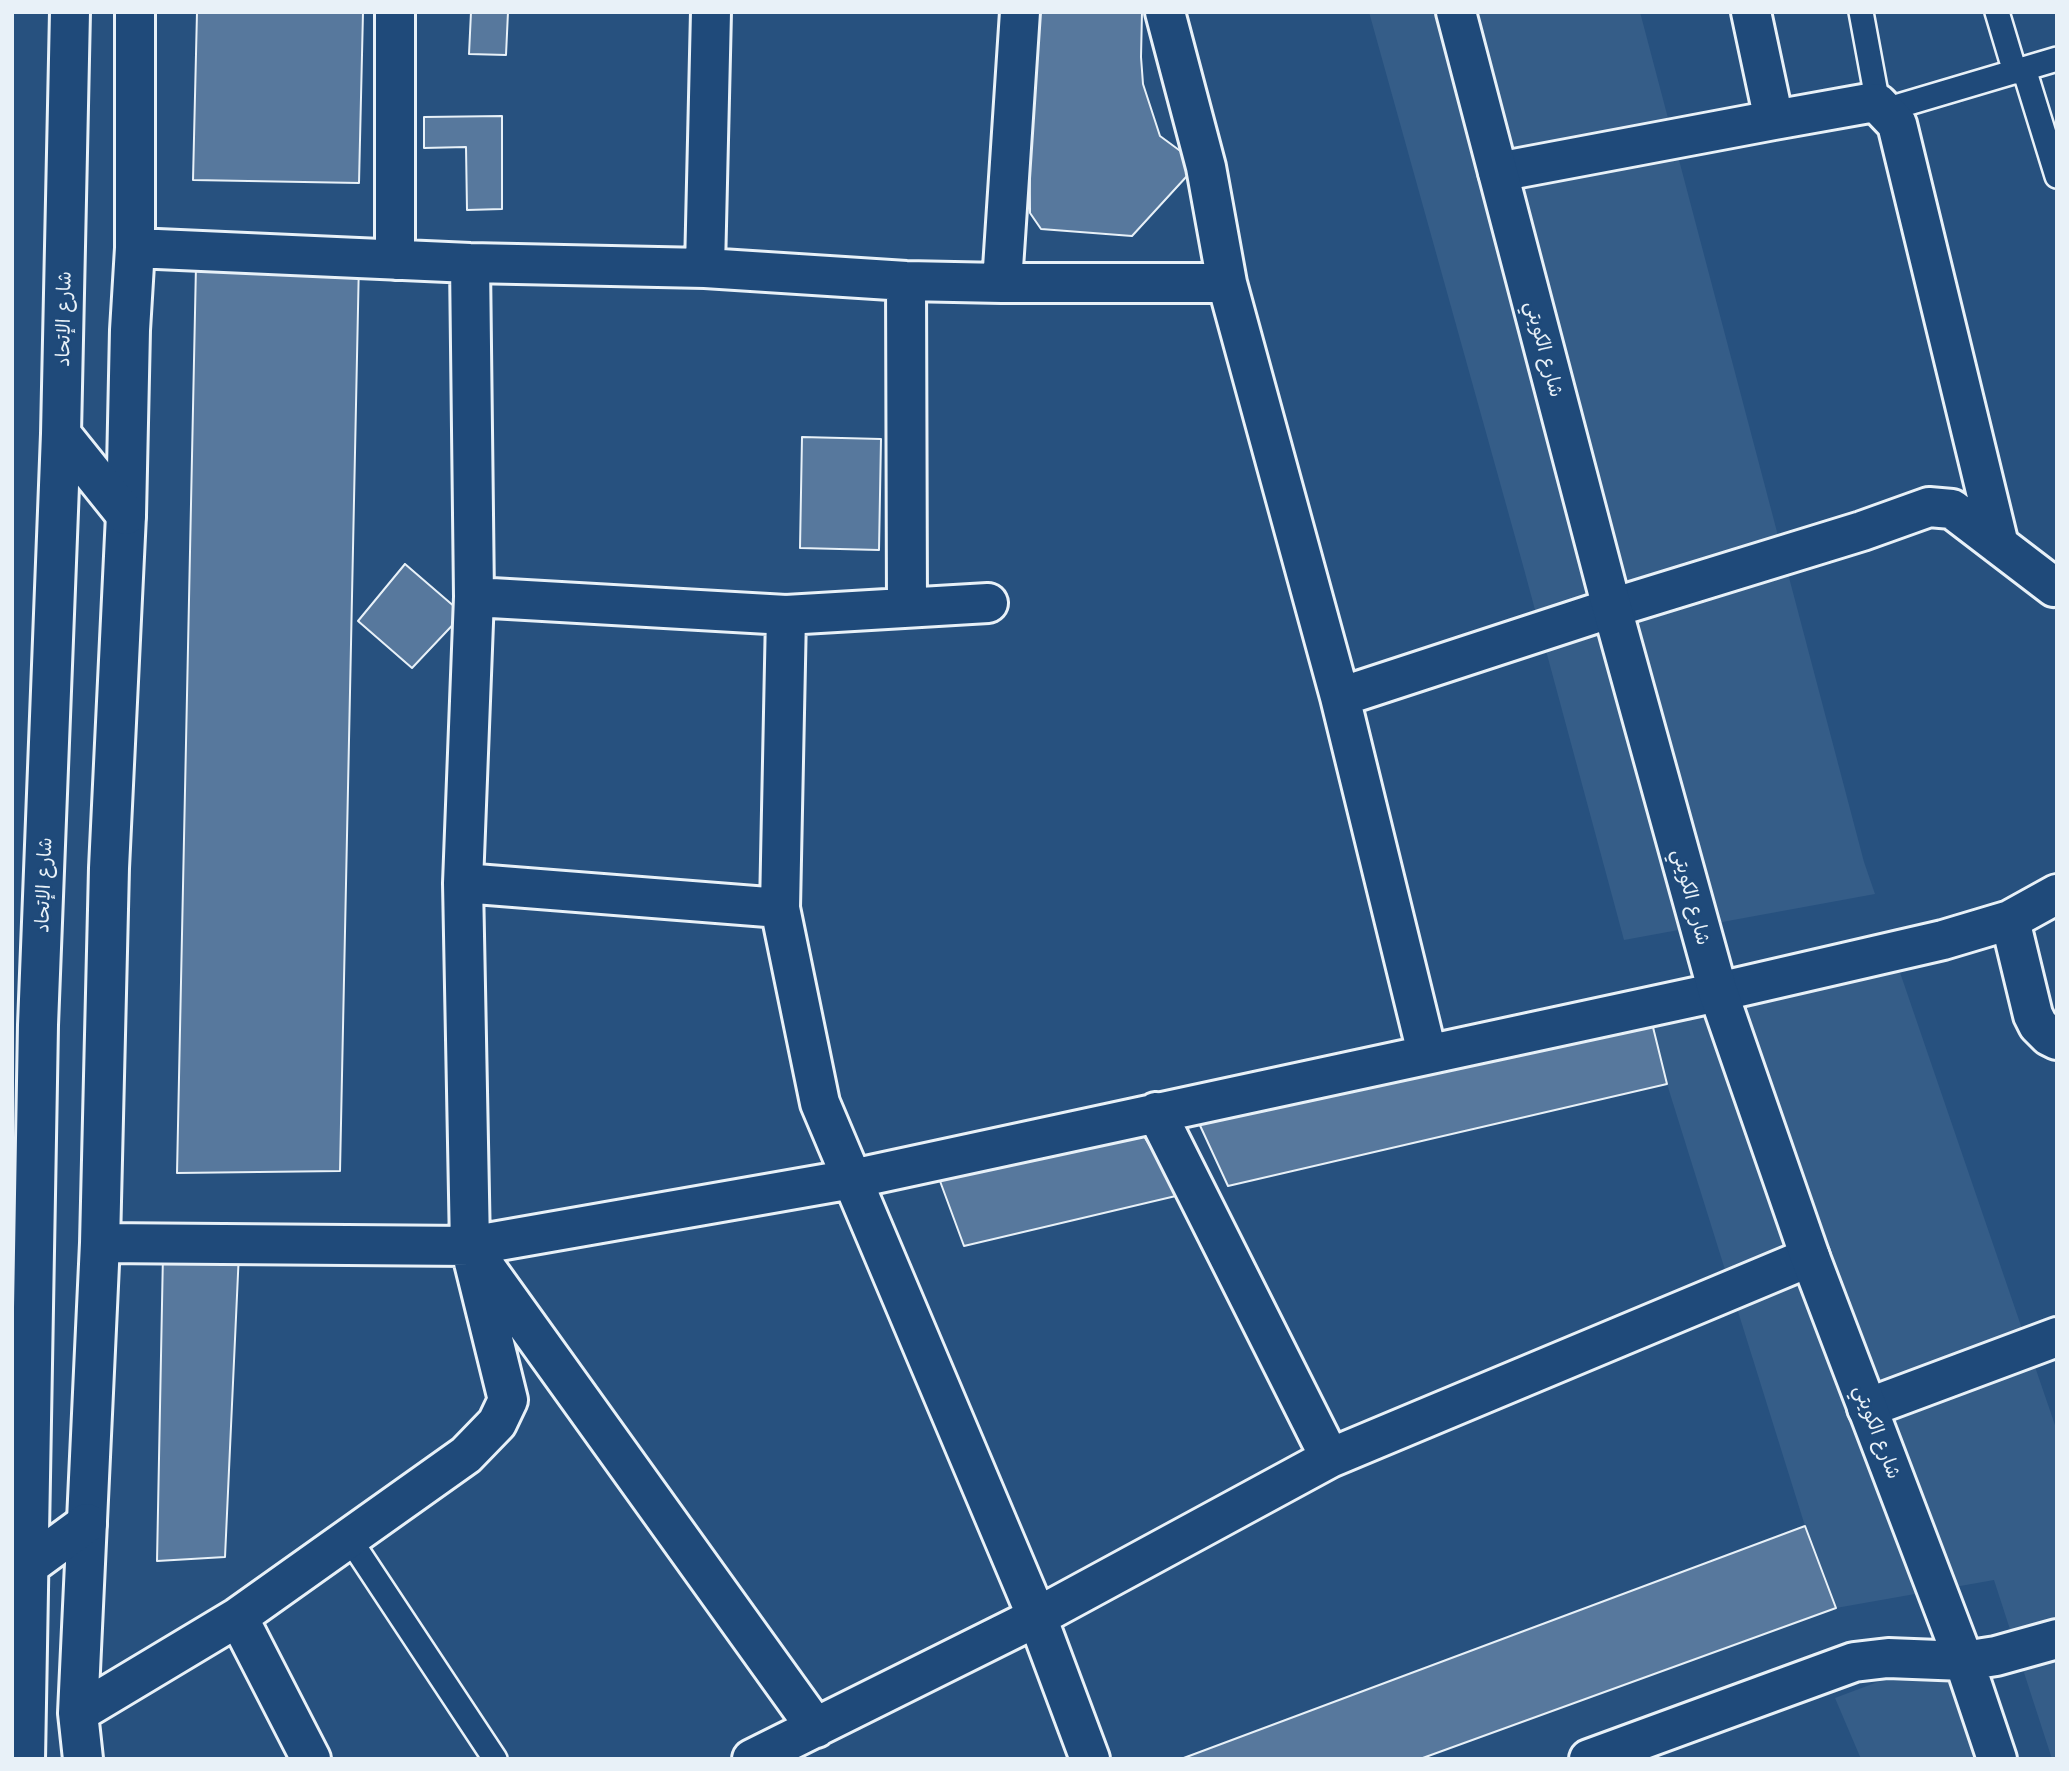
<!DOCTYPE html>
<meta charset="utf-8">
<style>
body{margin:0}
#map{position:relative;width:2069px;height:1771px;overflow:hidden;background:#27517f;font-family:Mali,sans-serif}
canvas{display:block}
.frame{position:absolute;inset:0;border:14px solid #e8f1f8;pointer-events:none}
</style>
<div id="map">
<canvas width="2069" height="1771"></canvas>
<div class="frame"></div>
</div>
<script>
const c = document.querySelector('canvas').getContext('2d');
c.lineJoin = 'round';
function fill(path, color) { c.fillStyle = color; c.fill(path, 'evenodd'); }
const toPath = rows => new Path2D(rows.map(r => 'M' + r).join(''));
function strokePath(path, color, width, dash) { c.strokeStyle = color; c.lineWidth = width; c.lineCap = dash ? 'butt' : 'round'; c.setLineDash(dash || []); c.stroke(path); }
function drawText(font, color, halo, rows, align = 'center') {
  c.font = font + ' Mali,"Playpen Sans Arabic",sans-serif'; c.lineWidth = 5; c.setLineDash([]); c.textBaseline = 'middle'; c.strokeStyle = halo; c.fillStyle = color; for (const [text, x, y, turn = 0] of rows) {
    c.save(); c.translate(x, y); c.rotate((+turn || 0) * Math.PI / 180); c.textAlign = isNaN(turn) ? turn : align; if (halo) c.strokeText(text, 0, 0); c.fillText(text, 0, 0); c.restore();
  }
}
fill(toPath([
 [1369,12,1640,12,1864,862,1875,894,1624,940,1524,569],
 [1893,952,2057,1431,2057,1759,2052,1759,1994,1580,1836,1608,1805,1526,1667,1084,1650,1015],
 [1928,1663,1972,1679,2001,1759,1861,1759,1835,1698]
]), '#355d88');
const building = toPath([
 [197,12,363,12,359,183,193,180,197,12],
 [471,12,508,12,506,55,469,54,471,12],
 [1048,12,1142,12,1141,57,1143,84,1160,136,1198,164,1132,236,1041,229,1030,213,1029,13,1048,12],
 [502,116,502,209,467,210,466,147,424,148,424,117,502,116],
 [359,261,340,1171,177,1173,196,265,359,261],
 [802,437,881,439,879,550,800,548,802,437],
 [405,564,463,614,412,668,358,621,405,564],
 [1650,1015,1667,1084,1228,1186,1197,1119,1650,1015],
 [1139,1128,1180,1195,964,1246,937,1173,1139,1128],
 [239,1252,225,1557,157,1561,163,1253,239,1252],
 [1805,1526,1836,1608,1420,1759,1181,1759,1805,1526]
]);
fill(building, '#57789d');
strokePath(building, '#e8f1f8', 2);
const service = toPath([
 [1861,12,1878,104],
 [1997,12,2015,72],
 [2024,69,2057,176],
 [1885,110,2057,59],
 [349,1538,495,1759]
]);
const minor = toPath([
 [1165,12,1206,167,1227,283,1340,697,1427,1053],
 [1751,12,1774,120],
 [1498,172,1774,120,1869,103,1878,104,1897,124,1999,545],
 [135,248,470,263,705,268,906,281,1002,283,1227,283],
 [395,260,395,12],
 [705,268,711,12],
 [906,281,907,608],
 [1002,283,1020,12],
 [474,597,786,615,780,908,820,1103,1037,1617,1090,1759],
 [786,615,988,603],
 [1340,697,1612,608,1862,531,1929,507,1952,509,2054,587,2057,586],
 [463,883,780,908],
 [2010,920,2033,1015,2038,1025,2049,1036,2057,1040],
 [1156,1112,1330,1458],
 [100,1243,470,1246,852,1179,1718,992,1943,940,2010,920,2057,894],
 [481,1261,816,1728],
 [1867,1408,2057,1337],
 [238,1617,311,1759],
 [78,1713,238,1617,466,1455,497,1423,508,1400,470,1246,463,883,474,597,470,263],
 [83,1759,78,1713,100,1243,109,868,126,515,130,330,135,248,135,12],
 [752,1759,1037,1617,1330,1458,1810,1257]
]);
const tertiary = toPath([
 [1456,12,1612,608,1718,992,1810,1257,1964,1661,1997,1759],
 [1589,1759,1854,1662,1888,1658,1964,1661,1996,1656,2057,1639]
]);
const primary = toPath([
 [61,434,126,515],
 [27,1567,87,1523],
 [25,1759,38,1025,61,434,70,12]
]);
strokePath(service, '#e8f1f8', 28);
strokePath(minor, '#e8f1f8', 44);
strokePath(tertiary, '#e8f1f8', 44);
strokePath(primary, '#e8f1f8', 44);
strokePath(service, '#1f4a7a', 23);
strokePath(minor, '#1f4a7a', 38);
strokePath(tertiary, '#1f4a7a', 38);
strokePath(primary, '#1f4a7a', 38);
drawText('19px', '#e8f1f8', '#1f4a7a', [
 ["شارع الإتحاد",64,319,-89],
 ["شارع الكويتي",1544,349,75],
 ["شارع الإتحاد",44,885,-88],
 ["شارع الكويتي",1691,897,75],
 ["شارع الكويتي",1877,1432,69]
]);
</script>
